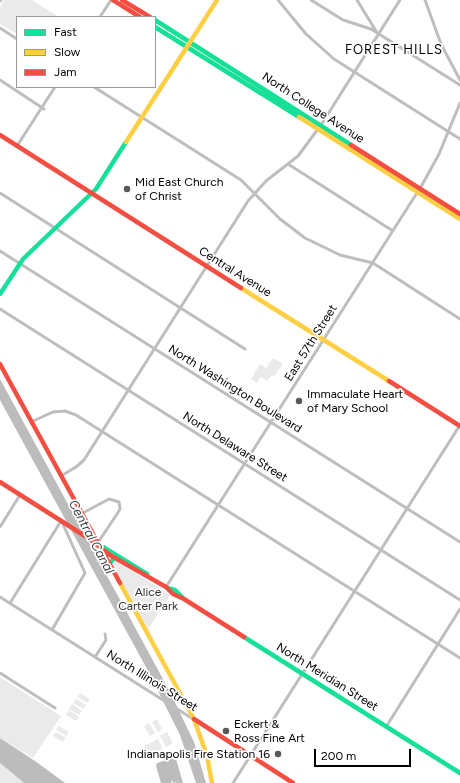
<!DOCTYPE html>
<style>
body{margin:0}
#map{position:relative;width:460px;height:783px;overflow:hidden;background:#fff;font-family:Figtree,sans-serif}
canvas{display:block}
.legend{position:absolute;left:16px;top:16px;width:140px;height:72px;box-sizing:border-box;background:#fff;border:1px solid #999;margin:0;padding:5px 7px;list-style:none;font-size:12px;color:#000}
.legend li{display:flex;align-items:center;gap:8px;height:20px}
.legend b{width:20px;border:1px solid #999}
.scale{position:absolute;left:314px;top:749px;width:97px;height:18px;box-sizing:border-box;border:2px solid #000;border-top:0;padding-left:5px;font-size:12px;line-height:14px;white-space:nowrap;color:#000;-webkit-text-stroke:3px #fff;paint-order:stroke}
</style>
<div id="map">
<canvas width="460" height="783"></canvas>
<ul class="legend">
<li><b style="height:5px;background:#16e098"></b>Fast</li>
<li><b style="height:5px;background:#ffcf43"></b>Slow</li>
<li><b style="height:5px;background:#f24e42"></b>Jam</li>
</ul>
<div class="scale">200 m</div>
</div>
<script>
const c = document.querySelector('canvas').getContext('2d');
c.lineJoin = 'round';
function fill(path, color) { c.fillStyle = color; c.fill(path, 'evenodd'); }
const toPath = rows => new Path2D(rows.map(r => 'M' + r).join(''));
function strokePath(path, color, width, dash) { c.strokeStyle = color; c.lineWidth = width; c.lineCap = dash ? 'butt' : 'round'; c.setLineDash(dash || []); c.stroke(path); }
function drawText(font, color, halo, rows, align = 'center') {
  c.font = font + ' Figtree,sans-serif'; c.lineWidth = 3.5; c.setLineDash([]); c.textBaseline = 'middle'; c.strokeStyle = halo; c.fillStyle = color; for (const [text, x, y, turn = 0] of rows) {
    c.save(); c.translate(x, y); c.rotate((+turn || 0) * Math.PI / 180); c.textAlign = isNaN(turn) ? turn : align; if (halo) c.strokeText(text, 0, 0); c.fillText(text, 0, 0); c.restore();
  }
}
fill(toPath([
 [4,0,32,0,59,17,17,17,17,34,0,24,0,7],
 [273,358,283,364,275,375,270,377,267,381,261,377,257,383,251,379,260,364,266,368],
 [115,560,170,595,147,631,112,565],
 [0,677,61,716,33,758,0,738],
 [80,693,90,699,87,703,77,697],
 [76,699,86,705,83,709,73,703],
 [72,704,82,711,79,715,69,709],
 [69,710,79,717,76,721,66,715],
 [157,719,162,729,158,732,152,722],
 [149,723,155,733,150,736,144,726],
 [59,726,69,732,66,736,56,730],
 [56,732,66,738,63,742,53,736],
 [167,732,173,743,166,747,160,736],
 [158,739,162,747,161,751,154,750,150,753,146,751,144,746],
 [0,763,10,772,24,783,0,783]
]), '#eaeaea');
fill(toPath([
 [0,379,169,690,194,742,206,783,196,783,180,735,147,669,0,400],
 [0,738,35,761,65,783,24,783,0,763],
 [172,758,176,759,183,783,175,783,178,781,173,783,172,780,171,783,161,783,156,766,157,763]
]), '#bcbcbc');
strokePath(toPath([
 [278,0,306,34,334,59,460,139],
 [311,0,343,20,371,29,460,85],
 [357,0,376,31],
 [425,0,441,44,460,80],
 [0,1,1,0],
 [100,17,111,0],
 [0,28,17,39],
 [0,80,44,109],
 [94,87,241,180,280,219,305,238,340,255,373,263,460,319],
 [321,125,400,0],
 [17,146,55,87],
 [288,164,393,231],
 [0,193,245,349],
 [0,251,460,542],
 [0,309,460,600],
 [31,422,53,412,65,411,76,415,460,658],
 [61,476,76,467,84,460,248,201,266,181,298,156,318,129],
 [81,514,109,499,119,502,120,509,117,514,97,544],
 [0,527,20,495],
 [166,587,422,185,439,154,460,103],
 [0,597,193,719],
 [10,603,61,521],
 [52,630,85,573,62,522],
 [95,657,106,640,105,634],
 [0,673,55,708],
 [386,727,460,609],
 [233,783,460,425]
]), '#bebebe', 3);
strokePath(toPath([
 [155,20,351,145],
 [155,27,299,117],
 [0,294,23,259,96,189,126,142],
 [103,547,147,574],
 [109,564,115,557],
 [167,588,175,590,183,598],
 [244,637,460,773]
]), '#16e098', 4.5);
strokePath(toPath([
 [299,117,460,219],
 [126,142,217,0],
 [241,288,389,381],
 [120,583,194,719,207,756,212,783]
]), '#ffcf43', 4.5);
strokePath(toPath([
 [113,0,140,17],
 [122,0,150,17],
 [0,135,241,288],
 [351,145,460,214],
 [0,364,120,583],
 [389,381,460,426],
 [0,482,88,538,110,555,166,587,173,594,184,599,244,637],
 [194,719,293,783]
]), '#f24e42', 4.5);
for (const [x, y, r, color] of [
 [127,189,4,"#595959"],
 [299,401,4,"#595959"],
 [226,731,4,"#595959"],
 [278,754,4,"#595959"]
]) { const dot = new Path2D(); dot.arc(x, y, r, 0, 2 * Math.PI); c.fillStyle = color; c.fill(dot); strokePath(dot, '#fff', 1.5); }
drawText('12px', '#000', '#fff', [
 ["North College Avenue",313,108,33],
 ["Central Avenue",235,272,32],
 ["East 57th Street",311,343,-58],
 ["North Washington Boulevard",235,389,32],
 ["North Delaware Street",235,447,32],
 ["North Meridian Street",327,677,32],
 ["North Illinois Street",152,681,32]
]);
drawText('12px', '#000', '#fff', [
 ["Mid East Church",135,182],
 ["of Christ",135,196],
 ["Immaculate Heart",307,394],
 ["of Mary School",307,408],
 ["Eckert &",234,724],
 ["Ross Fine Art",234,738],
 ["Indianapolis Fire Station 16",270,754,"right"]
], 'left');
drawText('12px', '#2f2f2f', '#fff', [
 ["Alice",148,592],
 ["Carter Park",148,606]
]);
c.letterSpacing = '1px';
drawText('13px', '#000', '#fff', [
 ["FOREST HILLS",394,50]
]);
c.letterSpacing = '0px';
drawText('italic 13px', '#404040', '#fff', [
 ["Central Canal",91,537,62]
]);
</script>
